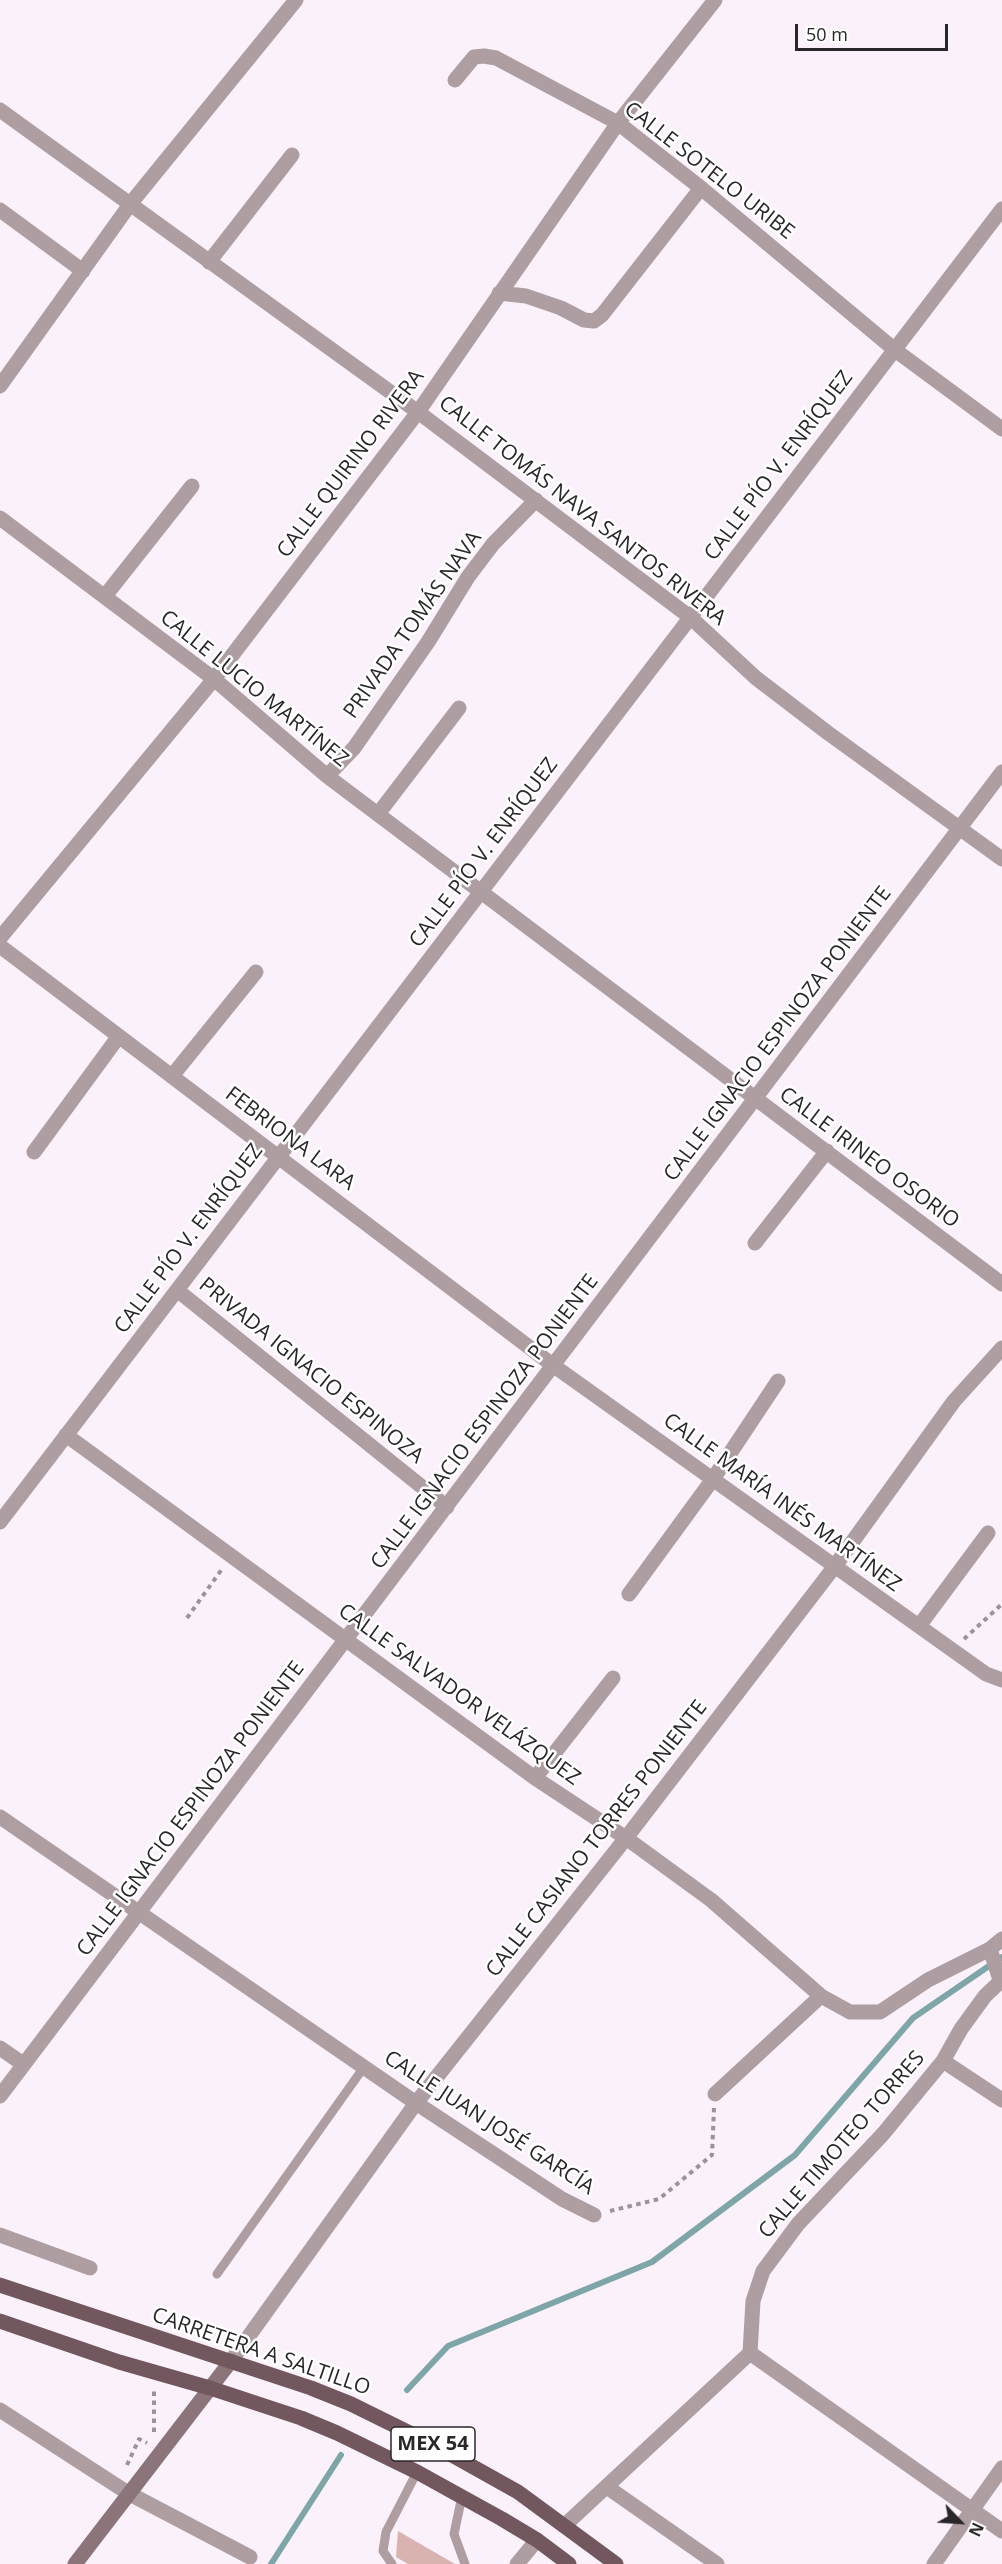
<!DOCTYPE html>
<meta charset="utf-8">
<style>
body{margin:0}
#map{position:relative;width:1002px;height:2564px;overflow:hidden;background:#faf1fa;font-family:"Open Sans",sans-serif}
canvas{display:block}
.north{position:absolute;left:930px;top:2492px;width:60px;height:60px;-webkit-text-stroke:4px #fff;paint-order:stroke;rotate:115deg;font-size:16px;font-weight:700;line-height:24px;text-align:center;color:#2a272a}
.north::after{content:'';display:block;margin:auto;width:21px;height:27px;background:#2a272a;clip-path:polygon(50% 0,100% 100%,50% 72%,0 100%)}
.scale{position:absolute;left:795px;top:24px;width:153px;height:27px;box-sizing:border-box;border:3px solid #2a272a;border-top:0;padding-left:8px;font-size:18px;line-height:21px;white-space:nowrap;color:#2a272a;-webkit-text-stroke:4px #fff;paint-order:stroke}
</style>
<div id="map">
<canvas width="1002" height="2564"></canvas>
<div class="north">N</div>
<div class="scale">50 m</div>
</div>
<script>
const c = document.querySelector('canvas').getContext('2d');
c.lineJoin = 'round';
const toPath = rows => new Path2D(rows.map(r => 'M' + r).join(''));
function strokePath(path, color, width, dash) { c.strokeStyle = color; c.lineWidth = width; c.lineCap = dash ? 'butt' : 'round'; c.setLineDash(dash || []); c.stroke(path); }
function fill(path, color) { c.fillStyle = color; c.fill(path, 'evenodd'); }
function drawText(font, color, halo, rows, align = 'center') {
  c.font = font + ' "Open Sans",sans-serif'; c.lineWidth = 5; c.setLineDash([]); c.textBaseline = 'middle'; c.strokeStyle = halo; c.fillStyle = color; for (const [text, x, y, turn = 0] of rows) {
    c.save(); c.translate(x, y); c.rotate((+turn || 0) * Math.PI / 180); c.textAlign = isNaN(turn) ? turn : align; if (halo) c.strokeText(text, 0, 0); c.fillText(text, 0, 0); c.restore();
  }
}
strokePath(toPath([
 [407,2390,448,2346,652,2262,795,2155,913,2018,1002,1957],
 [271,2564,341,2455]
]), '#7ea6a8', 6);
fill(toPath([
 [398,2531,455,2564,408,2564,396,2557]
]), '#d8b3af');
strokePath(toPath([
 [187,1618,222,1569],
 [964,1639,1002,1604],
 [610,2211,659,2199,712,2155,714,2108],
 [154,2432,154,2389],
 [127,2465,139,2439,147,2443]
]), '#9a939a', 4, [4.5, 4.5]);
strokePath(toPath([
 [217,2274,364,2067],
 [462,2496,454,2534,465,2564],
 [392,2564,383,2551,386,2532,417,2472]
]), '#ae9ea2', 9);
strokePath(toPath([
 [455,80,474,57,484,56,496,58,618,123,701,188,895,350,1002,429],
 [0,110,418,412,690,617,756,678,828,733,1002,859],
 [0,210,83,271],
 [209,262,292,155],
 [499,293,526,296,561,308,584,320,594,321,602,315,701,188],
 [0,386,131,203,296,0],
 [0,518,214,679,327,776,1002,1284],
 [105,596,192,486],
 [327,776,354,748,428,642,468,577,493,544,536,500],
 [378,814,459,708],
 [0,938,214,679,418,412,618,123,715,0],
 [0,946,554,1366,986,1674,1002,1680],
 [172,1076,256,972],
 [34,1152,119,1036],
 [755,1243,827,1151],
 [177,1290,447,1507],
 [66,1435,535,1778,626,1838,711,1900,821,1996],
 [0,1522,1002,209],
 [629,1594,713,1479,778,1381],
 [919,1626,988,1533],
 [535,1778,613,1678],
 [0,1817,416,2103,562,2199,594,2215],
 [990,1949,1000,1980],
 [0,2048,23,2064],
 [943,2061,1002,2100],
 [715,2094,821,1996,850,2012,880,2012,928,1980,990,1949,1002,1939],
 [0,2096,1002,772],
 [0,2235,90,2268],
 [750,2353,1002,2531],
 [231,2361,416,2103,626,1838,835,1566,954,1401,1002,1348],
 [0,2410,128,2493,250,2557],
 [607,2487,717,2564],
 [565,2525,750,2353,753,2301,763,2271,798,2224,883,2134,943,2061,961,2029,985,1996,1002,1980],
 [517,2564,537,2540],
 [934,2564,1002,2468]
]), '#ae9ea2', 15);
strokePath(toPath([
 [75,2564,231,2361]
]), '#8b747a', 15);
strokePath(toPath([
 [0,2285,311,2388,351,2404,434,2445,518,2492,616,2564],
 [0,2321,119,2362,210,2388,301,2418,337,2433,417,2472,502,2519,537,2540,569,2564]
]), '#72575e', 15);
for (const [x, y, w] of [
 [433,2444,84]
]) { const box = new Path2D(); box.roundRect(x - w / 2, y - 17, w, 34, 4.5); c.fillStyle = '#fff'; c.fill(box); strokePath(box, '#2a272a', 1.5); }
drawText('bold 20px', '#2a272a', null, [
 ["MEX 54",433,2444]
]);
drawText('21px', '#2a272a', '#fff', [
 ["CALLE SOTELO URIBE",709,171,38],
 ["CALLE QUIRINO RIVERA",351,464,-53],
 ["CALLE PÍO V. ENRÍQUEZ",779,466,-53],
 ["CALLE TOMÁS NAVA SANTOS RIVERA",582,511,38],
 ["PRIVADA TOMÁS NAVA",413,625,-55],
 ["CALLE LUCIO MARTÍNEZ",254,689,39],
 ["CALLE PÍO V. ENRÍQUEZ",484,853,-53],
 ["CALLE IGNACIO ESPINOZA PONIENTE",778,1034,-53],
 ["FEBRIONA LARA",290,1139,37],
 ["CALLE IRINEO OSORIO",869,1158,37],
 ["CALLE PÍO V. ENRÍQUEZ",189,1239,-53],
 ["PRIVADA IGNACIO ESPINOZA",311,1371,39],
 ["CALLE IGNACIO ESPINOZA PONIENTE",485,1422,-53],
 ["CALLE MARÍA INÉS MARTÍNEZ",782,1503,36],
 ["CALLE SALVADOR VELÁZQUEZ",459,1695,36],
 ["CALLE IGNACIO ESPINOZA PONIENTE",191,1809,-53],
 ["CALLE CASIANO TORRES PONIENTE",597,1839,-52],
 ["CALLE JUAN JOSÉ GARCÍA",489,2123,33],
 ["CALLE TIMOTEO TORRES",842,2145,-49],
 ["CARRETERA A SALTILLO",261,2352,19]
]);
</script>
